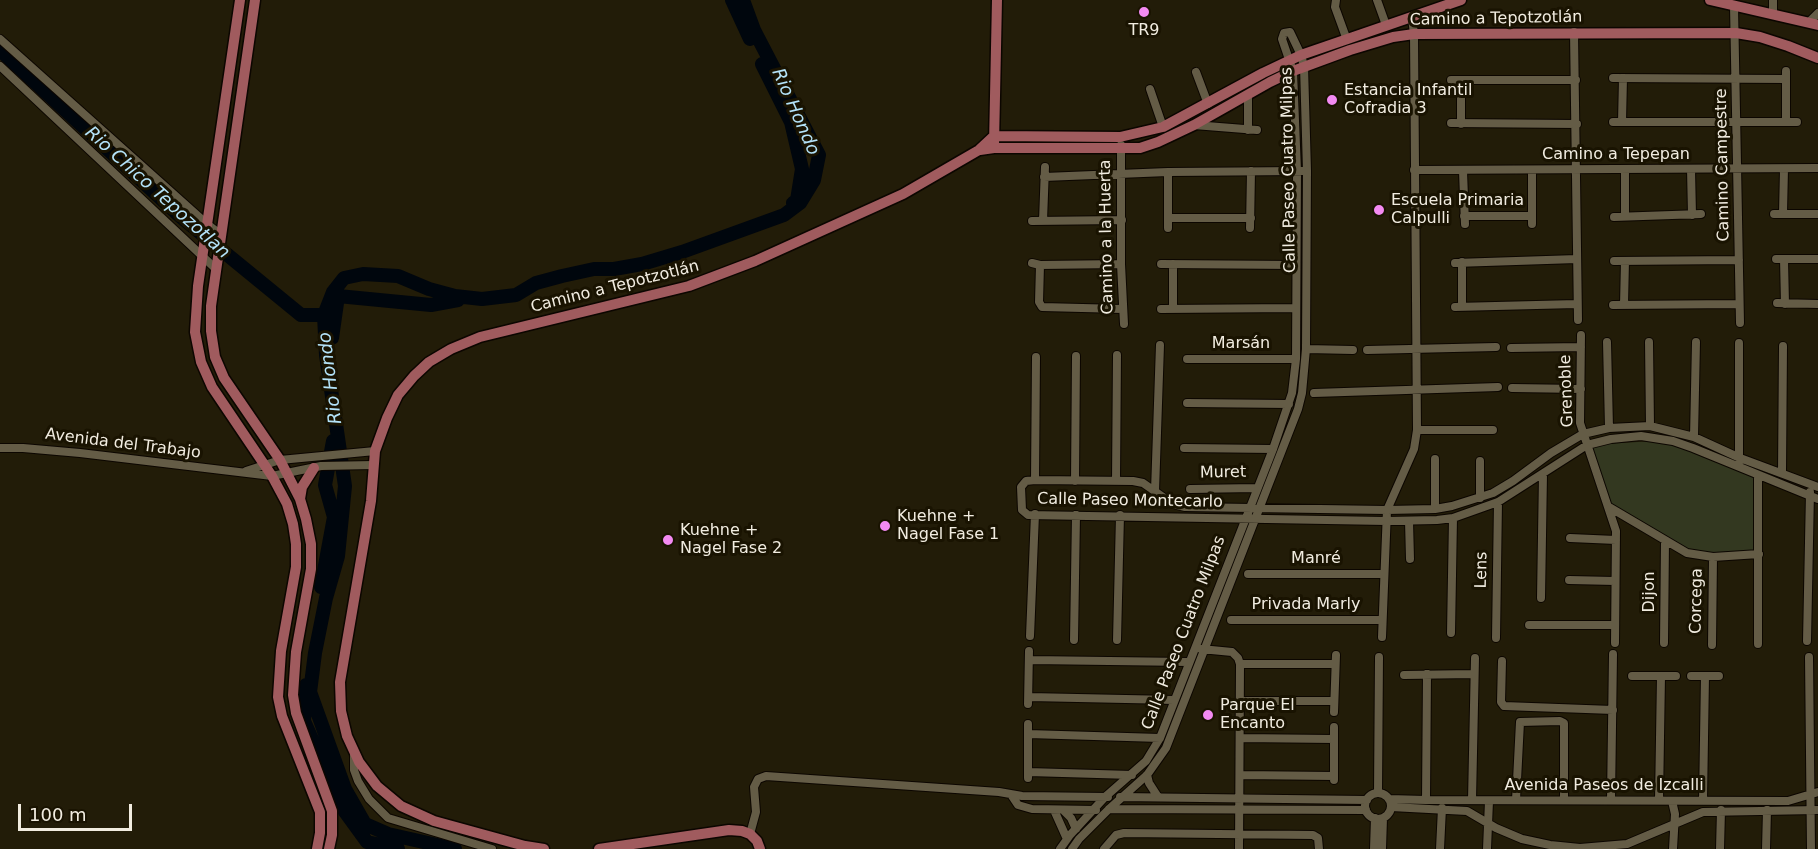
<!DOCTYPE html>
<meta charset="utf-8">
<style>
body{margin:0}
#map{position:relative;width:1818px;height:849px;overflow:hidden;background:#221c08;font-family:"DejaVu Sans",sans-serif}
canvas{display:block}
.scale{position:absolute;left:18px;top:804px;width:114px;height:27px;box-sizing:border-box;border:3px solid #f1ece0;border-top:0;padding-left:8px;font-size:18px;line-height:21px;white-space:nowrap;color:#f1ece0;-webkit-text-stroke:4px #191301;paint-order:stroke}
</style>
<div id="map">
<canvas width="1818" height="849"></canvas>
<div class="scale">100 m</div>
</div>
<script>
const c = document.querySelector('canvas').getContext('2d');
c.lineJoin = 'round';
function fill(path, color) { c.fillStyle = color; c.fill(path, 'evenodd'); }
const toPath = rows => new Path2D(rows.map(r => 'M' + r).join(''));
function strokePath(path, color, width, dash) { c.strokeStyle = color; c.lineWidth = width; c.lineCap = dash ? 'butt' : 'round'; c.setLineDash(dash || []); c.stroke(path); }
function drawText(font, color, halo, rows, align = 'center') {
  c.font = font + ' "DejaVu Sans",sans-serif'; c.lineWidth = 6; c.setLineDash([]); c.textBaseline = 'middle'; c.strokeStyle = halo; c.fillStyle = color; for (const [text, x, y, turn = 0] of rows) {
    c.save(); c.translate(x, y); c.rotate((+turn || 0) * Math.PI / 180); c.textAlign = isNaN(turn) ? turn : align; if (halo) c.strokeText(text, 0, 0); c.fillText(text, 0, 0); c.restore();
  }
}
fill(toPath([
 [1671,440,1759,474,1759,556,1692,557,1612,514,1587,445]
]), '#333820');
strokePath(toPath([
 [732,0,750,39],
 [0,50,180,216,301,315,324,315],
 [762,64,791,122,802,169,797,200,793,203],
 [332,338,338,296,431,305,458,300],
 [321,587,334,517,325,485,333,441],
 [306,685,304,721,343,809,367,842,398,849],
 [455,849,388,834,365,824,345,789,310,692,315,653,326,598,338,556,345,486,326,355,324,315,333,292,344,278,363,274,398,276,429,289,455,296,482,299,516,295,536,283,562,276,594,269,614,269,642,264,682,252,784,215,800,203,814,180,819,155,754,30,743,0]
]), '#00060d', 14);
const minor = toPath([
 [1336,0,1335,7,1347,40],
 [1377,0,1386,25],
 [1734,6,1740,323],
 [1773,13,1773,0],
 [1809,22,1818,13],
 [1574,32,1578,320],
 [0,39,207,224,220,234],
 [0,66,216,269],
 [1196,72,1208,104],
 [1613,78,1786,79],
 [1451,80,1576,80],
 [1150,89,1163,127],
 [1613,122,1797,122],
 [1622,122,1623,78],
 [1786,122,1786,71],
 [1451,123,1577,124],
 [1461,124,1461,80],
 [1194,125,1257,130],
 [1248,130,1248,95],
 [1121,145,1121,264,1124,324],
 [1691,169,1692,215],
 [1414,170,1818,168],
 [1625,170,1625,216],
 [1463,171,1465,224],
 [1168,172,1168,228],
 [1044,177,1168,172,1302,171],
 [1783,213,1784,169],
 [1774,214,1818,214],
 [1464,216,1532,216],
 [1614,217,1701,214],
 [1168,218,1251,218],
 [1032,221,1122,220],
 [1043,221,1045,167],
 [1532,224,1532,171],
 [1250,228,1251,171],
 [1776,259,1818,259],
 [1784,259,1785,304],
 [1614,261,1739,260],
 [1462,262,1462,307],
 [1032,263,1040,265,1121,264],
 [1455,263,1577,259],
 [1161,264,1295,265],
 [1040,265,1039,302,1042,307,1122,309],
 [1777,303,1818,304],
 [1613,305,1739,304],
 [1624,305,1625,261],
 [1455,307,1577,304],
 [1161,309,1296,308],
 [1173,309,1173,264],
 [1581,335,1580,423,1616,531,1615,643],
 [1607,342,1609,428],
 [1649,342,1650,426],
 [1739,343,1739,462],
 [1511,348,1581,347],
 [1306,349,1353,350],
 [1367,350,1496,347],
 [1187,359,1296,359],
 [1512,388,1581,389],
 [1314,393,1498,387],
 [1187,403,1289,404],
 [1417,430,1493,430],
 [1694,437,1696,342],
 [0,448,23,448,80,453,272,476,321,466,373,465],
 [1184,448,1273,449],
 [1480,461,1480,498],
 [246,471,280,460,375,451],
 [1782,473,1783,346],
 [1758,475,1758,644],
 [1035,480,1036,357],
 [1075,481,1076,356],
 [1116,481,1117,355],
 [1818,487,1740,458,1694,437,1650,426,1609,428,1583,434,1551,453,1513,481,1493,493,1452,506,1435,509,1387,510,1185,507,1173,504,1143,483,1133,481,1035,480,1026,481,1021,487,1022,510,1028,515,1386,521,1437,520,1453,518,1498,502,1587,445,1611,439,1641,436,1673,441,1693,448,1818,499],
 [1190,489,1257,488],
 [1155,491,1160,345],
 [1609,507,1687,553,1713,557,1759,554],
 [1435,509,1435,459],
 [1409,521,1410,559],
 [1570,538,1616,540],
 [1248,574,1384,574],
 [1569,580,1615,581],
 [1541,598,1543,474],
 [1231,620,1382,620],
 [1529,625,1615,625],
 [1451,633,1453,518],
 [1030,636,1035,514],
 [1382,637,1387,510,1414,449,1417,430,1414,34,1412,18],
 [1496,638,1498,502],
 [1074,640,1076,515],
 [1117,640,1120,515],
 [1807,641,1810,492],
 [1664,643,1665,541],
 [1712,645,1713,557],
 [1201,649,1232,652,1238,658,1240,664,1239,849],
 [1809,657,1811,849],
 [1030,660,1188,662],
 [1502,661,1501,702,1504,706,1613,710],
 [1240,664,1335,664],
 [1404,675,1474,674],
 [1632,676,1676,676],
 [1691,676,1719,676],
 [1029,697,1174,700],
 [1241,701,1334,701],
 [1028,704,1029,651],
 [1334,712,1336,655],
 [1334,727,1334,780],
 [1028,734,1160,738],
 [1240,738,1334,739],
 [354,753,354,770,358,781,369,799,388,818,492,849],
 [1028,772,1132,775],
 [1147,775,1149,783,1158,797],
 [1240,775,1334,776],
 [1028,778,1028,724],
 [1378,793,1379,657],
 '1365 806a13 13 0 1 1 26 0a13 13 0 1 1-26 0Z',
 [1012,796,1018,805,1032,809,1096,810],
 [1120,797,1367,800],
 [1389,799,1426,800,1788,801,1818,792],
 [1426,800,1427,674],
 [1472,800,1475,658],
 [1516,800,1520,722,1560,721,1564,723,1564,800],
 [1611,800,1613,654],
 [1659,800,1661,676],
 [1672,801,1675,814,1673,849],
 [1703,801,1705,676],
 [1391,807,1467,811,1496,828,1522,839,1550,845,1580,848,1627,844,1703,812,1818,810],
 [1109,809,1366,810],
 [1054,810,1067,839],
 [1063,810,1071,818,1076,829],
 [750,834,756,812,754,787,758,779,766,776,999,792,1022,796,1108,797],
 [1060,849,1070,835,1105,797,1146,761,1160,738,1273,449,1292,393,1296,359,1297,171,1293,71,1282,39,1284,33,1290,32,1301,55,1304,66,1307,171,1306,349,1302,393,1298,409,1166,748,1147,775,1109,809,1079,839,1072,849],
 [1104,849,1116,835,1124,833,1313,835,1318,838,1319,849],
 [1374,849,1375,818],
 [1382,849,1383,818],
 [1440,849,1442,808],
 [1487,849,1489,801],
 [1720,849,1721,810],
 [1766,849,1767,810]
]);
const major = toPath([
 [240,0,198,286,195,332,201,362,212,387,272,476,287,504,293,524,296,544,296,567,281,651,278,697,282,716,320,812,320,833,317,849],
 [255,0,211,306,211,331,215,357,224,378,280,460,300,499,306,519,311,544,311,569,296,652,293,695,296,713,332,811,332,835,329,849],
 [1710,0,1818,25],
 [994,144,997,0],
 [980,150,994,148,1140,148,1158,142,1194,125,1270,82,1293,71,1350,50,1393,37,1414,34,1736,33,1760,37,1788,46,1818,58],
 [300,499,302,487,314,468],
 [544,849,525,846,434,821,401,806,377,786,359,762,347,736,341,711,340,682,371,501,375,451,387,418,398,395,414,376,429,362,451,349,480,337,689,286,755,261,903,194,979,150,994,136,1120,137,1163,127,1263,73,1301,55,1461,0],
 [599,849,729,830,742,831,750,834,757,841,760,849]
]);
strokePath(minor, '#0c0600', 10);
strokePath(major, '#0c0600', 13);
strokePath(minor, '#645c46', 8);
strokePath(major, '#a05b5e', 10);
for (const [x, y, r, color] of [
 [1144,12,6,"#f38af2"],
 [1332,100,6,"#f38af2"],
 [1379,210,6,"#f38af2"],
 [885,526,6,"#f38af2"],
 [668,540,6,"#f38af2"],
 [1208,715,6,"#f38af2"]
]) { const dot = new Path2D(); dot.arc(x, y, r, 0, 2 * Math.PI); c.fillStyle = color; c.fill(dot); strokePath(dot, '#191301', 2); }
drawText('16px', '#f1ece0', '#191301', [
 ["Camino a Tepotzotlán",1496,19,-1],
 ["Camino a Tepepan",1616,155],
 ["Camino Campestre",1723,165,-91],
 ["Calle Paseo Cuatro Milpas",1289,170,-91],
 ["Camino a la Huerta",1107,237,-91],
 ["Camino a Tepotzotlán",615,287,-14],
 ["Marsán",1241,344],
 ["Grenoble",1567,391,-92],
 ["Avenida del Trabajo",123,444,7],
 ["Muret",1223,473,-1],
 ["Calle Paseo Montecarlo",1130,501,1],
 ["Manré",1316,559],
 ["Lens",1482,570,-89],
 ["Dijon",1650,592,-90],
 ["Corcega",1697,601,-89],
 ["Privada Marly",1306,605],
 ["Calle Paseo Cuatro Milpas",1184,633,-69],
 ["Avenida Paseos de Izcalli",1604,786]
]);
drawText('16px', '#f1ece0', '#191301', [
 ["TR9",1144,31,"center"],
 ["Estancia Infantil",1344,91],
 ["Cofradia 3",1344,109],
 ["Escuela Primaria",1391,201],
 ["Calpulli",1391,219],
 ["Kuehne +",897,517],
 ["Nagel Fase 1",897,535],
 ["Kuehne +",680,531],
 ["Nagel Fase 2",680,549],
 ["Parque El",1220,706],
 ["Encanto",1220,724]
], 'left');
drawText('italic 18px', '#b4e3f9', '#191301', [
 ["Rio Hondo",795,112,66],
 ["Rio Chico Tepozotlan",157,193,42],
 ["Rio Hondo",331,378,-97]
]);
</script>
